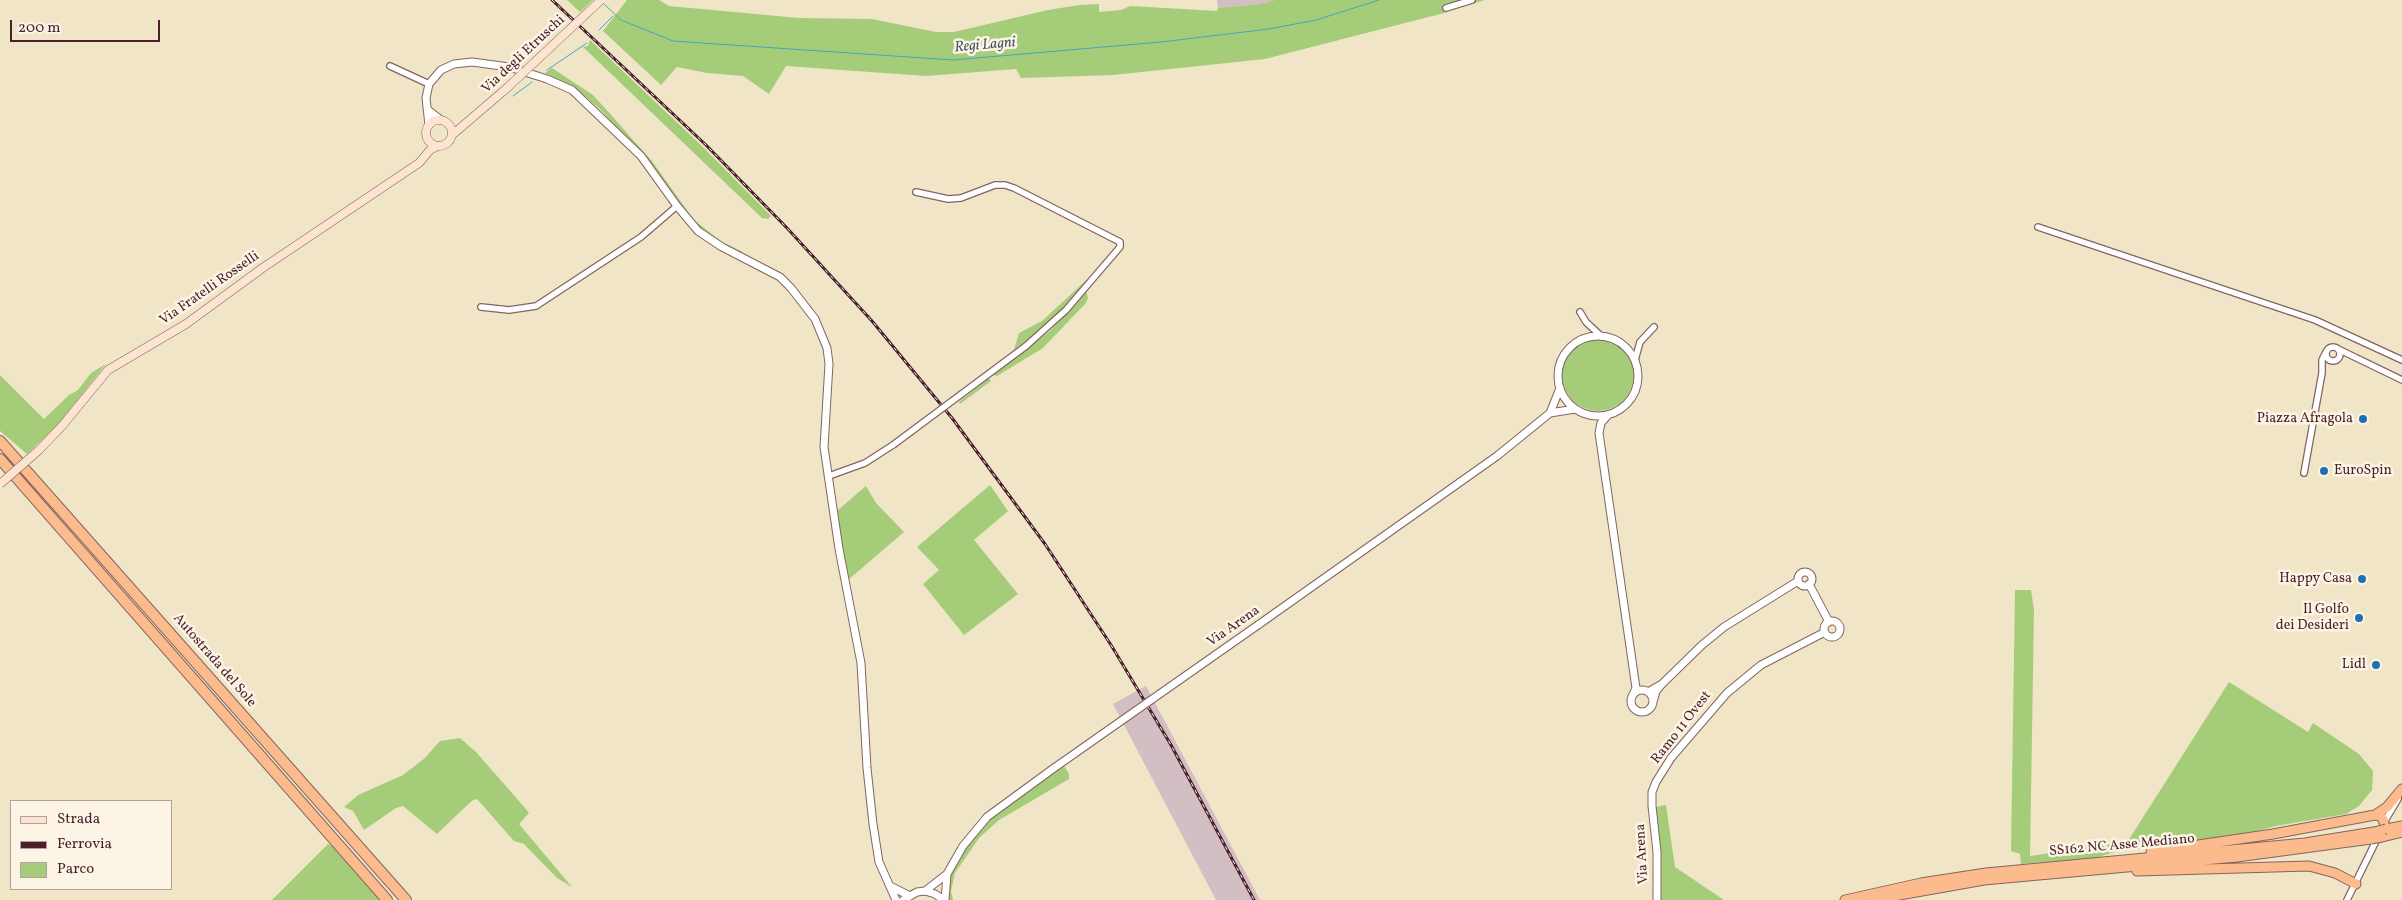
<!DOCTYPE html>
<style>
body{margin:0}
#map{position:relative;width:2402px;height:900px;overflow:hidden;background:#f0e5c7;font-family:Vollkorn,serif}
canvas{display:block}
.legend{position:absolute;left:10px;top:800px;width:162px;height:90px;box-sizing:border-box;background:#fcf5e5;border:1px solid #b59f9b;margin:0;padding:6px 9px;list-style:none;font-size:15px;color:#4a1f2b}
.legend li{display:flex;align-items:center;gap:10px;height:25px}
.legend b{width:25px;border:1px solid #b59f9b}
.scale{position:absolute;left:10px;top:20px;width:150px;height:22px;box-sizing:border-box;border:2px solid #4a1f2b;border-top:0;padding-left:6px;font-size:15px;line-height:18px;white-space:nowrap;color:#4a1f2b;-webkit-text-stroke:4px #fcf5e5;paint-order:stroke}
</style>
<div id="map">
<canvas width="2402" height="900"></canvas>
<ul class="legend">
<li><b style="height:6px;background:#fde4d1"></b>Strada</li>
<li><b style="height:6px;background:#4a1f2b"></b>Ferrovia</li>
<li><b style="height:14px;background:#a5cd79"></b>Parco</li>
</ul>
<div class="scale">200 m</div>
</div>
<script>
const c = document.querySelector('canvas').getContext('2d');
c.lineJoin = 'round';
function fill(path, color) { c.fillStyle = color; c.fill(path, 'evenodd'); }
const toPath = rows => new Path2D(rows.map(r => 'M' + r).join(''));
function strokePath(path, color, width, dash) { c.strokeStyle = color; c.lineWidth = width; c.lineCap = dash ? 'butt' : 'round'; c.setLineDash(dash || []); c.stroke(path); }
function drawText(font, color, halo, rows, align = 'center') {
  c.font = font + ' Vollkorn,serif'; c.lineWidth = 5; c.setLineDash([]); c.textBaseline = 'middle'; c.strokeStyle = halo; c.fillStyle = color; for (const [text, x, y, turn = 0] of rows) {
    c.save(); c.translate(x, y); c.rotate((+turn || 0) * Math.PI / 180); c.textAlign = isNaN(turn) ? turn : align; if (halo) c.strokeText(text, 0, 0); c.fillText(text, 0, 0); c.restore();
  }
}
fill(toPath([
 [1217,0,1275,0,1260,4,1218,8],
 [1146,686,1260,900,1216,900,1113,704]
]), '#d2bec3');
fill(toPath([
 [567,0,593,0,580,12],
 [627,0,659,0,669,6,799,18,872,19,936,32,954,32,1048,10,1079,5,1099,4,1099,12,1121,10,1130,6,1217,11,1218,8,1260,4,1275,0,1485,0,1444,13,1265,59,1113,75,1021,78,1016,69,926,76,786,66,769,94,743,76,707,73,677,67,661,85,603,31],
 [590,40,704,148,771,216,768,219,762,218,583,47,588,46],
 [552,68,593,95,612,116,652,161,694,220,722,242,743,252,742,255,724,246,694,224,642,155,600,109,578,90,545,73],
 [1096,271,1048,324,1014,350,1019,333,1042,321],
 [1086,291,1088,298,1086,303,1043,348,997,376,993,375,1050,331],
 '1562 375a36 36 0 1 1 72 0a36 36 0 1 1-72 0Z',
 [106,364,57,426,27,454,0,431,0,375,44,419,69,395,78,390,91,373],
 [989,378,991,381,960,404,959,402],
 [990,485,1008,511,974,540,1018,594,964,635,923,584,939,570,917,547],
 [866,486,876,503,904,532,848,580,839,532,838,510],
 [2015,590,2031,590,2034,610,2030,856,2128,841,2229,682,2308,732,2313,723,2359,754,2373,771,2372,790,2359,806,2346,814,2276,826,2241,835,2115,852,2095,858,2021,864,2020,854,2011,851],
 [460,738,477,753,525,808,529,813,519,824,572,887,557,878,524,844,514,841,477,799,473,800,463,809,437,834,403,806,396,808,364,830,353,811,344,807,358,795,403,775,425,758,440,741],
 [1064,766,1069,774,1069,779,999,820,979,838,955,873,951,891,953,900,949,900,948,879,968,844,984,825,1013,800],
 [1666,805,1675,867,1724,900,1661,900,1661,855,1655,807],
 [328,844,336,848,381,900,272,900]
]), '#a5cd79');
strokePath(toPath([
 [602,2,621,20,673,41,953,60,1161,42,1269,29,1316,20,1379,0],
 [599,30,613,16],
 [547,70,587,43],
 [513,96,532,82]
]), '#40a8c0', 1);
const minor = toPath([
 [1446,8,1472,0],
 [390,66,429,84],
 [916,192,948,199,961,198,995,185,1005,185,1014,188,1120,242,1120,247,1066,310,1026,346],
 [2038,227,2315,320,2402,360],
 [481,307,509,310,536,306,641,237,677,206],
 [1580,312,1586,322,1601,336],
 '2326 354a7 7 0 1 1 14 0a7 7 0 1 1-14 0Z',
 [2338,349,2402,380],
 [1635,360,1640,342,1654,327],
 [2304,473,2322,373,2322,360,2326,352],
 [829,476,865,463,893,445],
 [2383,824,2398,799],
 [2347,900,2378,837]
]);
const tertiary = toPath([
 [428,110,441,120],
 [429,125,426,98,429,84,441,70,454,64,472,62,509,67,547,79,572,90,641,156,677,206,698,231,722,247,780,277,791,288,815,319,827,348,829,364,824,447,839,549,861,663,867,768,873,824,879,862,896,900],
 '1558 376a40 40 0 1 1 80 0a40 40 0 1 1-80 0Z',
 [1550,413,1575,409],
 [1608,415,1601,423,1599,433,1636,688,1633,695],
 '1798 579a7 7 0 1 1 14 0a7 7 0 1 1-14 0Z',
 [1809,584,1829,622],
 '1824 629a8 8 0 1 1 16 0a8 8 0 1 1-16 0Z',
 [1258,625,1497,456,1550,413,1560,388],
 [1662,684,1702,645,1724,627,1798,581],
 '1631 701a11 11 0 1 1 22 0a11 11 0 1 1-22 0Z',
 [1648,692,1662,684,1656,691,1653,702],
 [890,886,908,895],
 [925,891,947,874,963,846,987,817,1054,768],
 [903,900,917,892,925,891,935,894,944,900],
 [945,900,947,874],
 [1657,900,1657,852,1652,806,1652,792,1656,782,1671,758,1727,693,1761,665,1825,632]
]);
const secondary = toPath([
 '426 133a13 13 0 1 1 26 0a13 13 0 1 1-26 0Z',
 [452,135,507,88],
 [39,450,62,426,108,370,186,324,264,267,419,163,430,150,437,146]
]);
const trunk = toPath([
 [2375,815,2381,816,2384,822],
 [2386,829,2402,826],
 [2382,837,2402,832],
 [2151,852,2273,834,2375,815,2387,807,2402,789],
 [2137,871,2309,866,2335,873,2356,884],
 [1845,900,1921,883,1986,873,2305,843,2374,832],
 [1872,900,1984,880,2237,857,2371,839]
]);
const motorway = toPath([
 [0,441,406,900],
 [0,459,387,900]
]);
strokePath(minor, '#846462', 8);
strokePath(tertiary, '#846462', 9);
strokePath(secondary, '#846462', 9);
strokePath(trunk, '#846462', 11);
strokePath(motorway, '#846462', 12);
strokePath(minor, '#fff', 5.5);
strokePath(tertiary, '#fff', 7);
strokePath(secondary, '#fde4d1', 8);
strokePath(trunk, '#fbbb8c', 9);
strokePath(motorway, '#fbbb8c', 10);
const rail = toPath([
 [552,0,706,145,787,228,872,321,952,418,1045,544,1111,645,1171,745,1254,900]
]);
strokePath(rail, '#4a1f2b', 3);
strokePath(rail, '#fcf5e5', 1, [4]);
const minorBridge = toPath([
 [893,445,1026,346]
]);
const tertiaryBridge = toPath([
 [1054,768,1258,625]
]);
const secondaryBridge = toPath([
 [507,88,601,0],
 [0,484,39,450]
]);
const trunkBridge = toPath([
 [2374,832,2386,829],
 [2371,839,2382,837]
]);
strokePath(minorBridge, '#846462', 8, []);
strokePath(tertiaryBridge, '#846462', 9, []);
strokePath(secondaryBridge, '#846462', 9, []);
strokePath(trunkBridge, '#846462', 11, []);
strokePath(minorBridge, '#fff', 5.5);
strokePath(tertiaryBridge, '#fff', 7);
strokePath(secondaryBridge, '#fde4d1', 8);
strokePath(trunkBridge, '#fbbb8c', 9);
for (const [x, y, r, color] of [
 [2363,419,5,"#1f6fb2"],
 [2324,471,5,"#1f6fb2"],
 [2362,579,5,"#1f6fb2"],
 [2359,618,5,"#1f6fb2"],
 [2376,665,5,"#1f6fb2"]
]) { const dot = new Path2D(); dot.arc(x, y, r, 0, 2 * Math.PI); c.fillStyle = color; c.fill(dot); strokePath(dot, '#fcf5e5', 2); }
drawText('14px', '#4a1f2b', '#fcf5e5', [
 ["Via degli Etruschi",524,55,-43],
 ["Via Fratelli Rosselli",210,289,-35],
 ["Via Arena",1234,627,-35],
 ["Autostrada del Sole",214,661,49],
 ["Ramo 11 Ovest",1682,728,-52],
 ["SS162 NC Asse Mediano",2122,846,-5],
 ["Via Arena",1643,854,-93]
]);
drawText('14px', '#4a1f2b', '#fcf5e5', [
 ["Piazza Afragola",2353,419],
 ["EuroSpin",2334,471,"left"],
 ["Happy Casa",2352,579],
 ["Il Golfo",2349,610],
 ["dei Desideri",2349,626],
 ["Lidl",2366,665]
], 'right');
drawText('italic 15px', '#465667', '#fcf5e5', [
 ["Regi Lagni",985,46,-5]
]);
</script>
